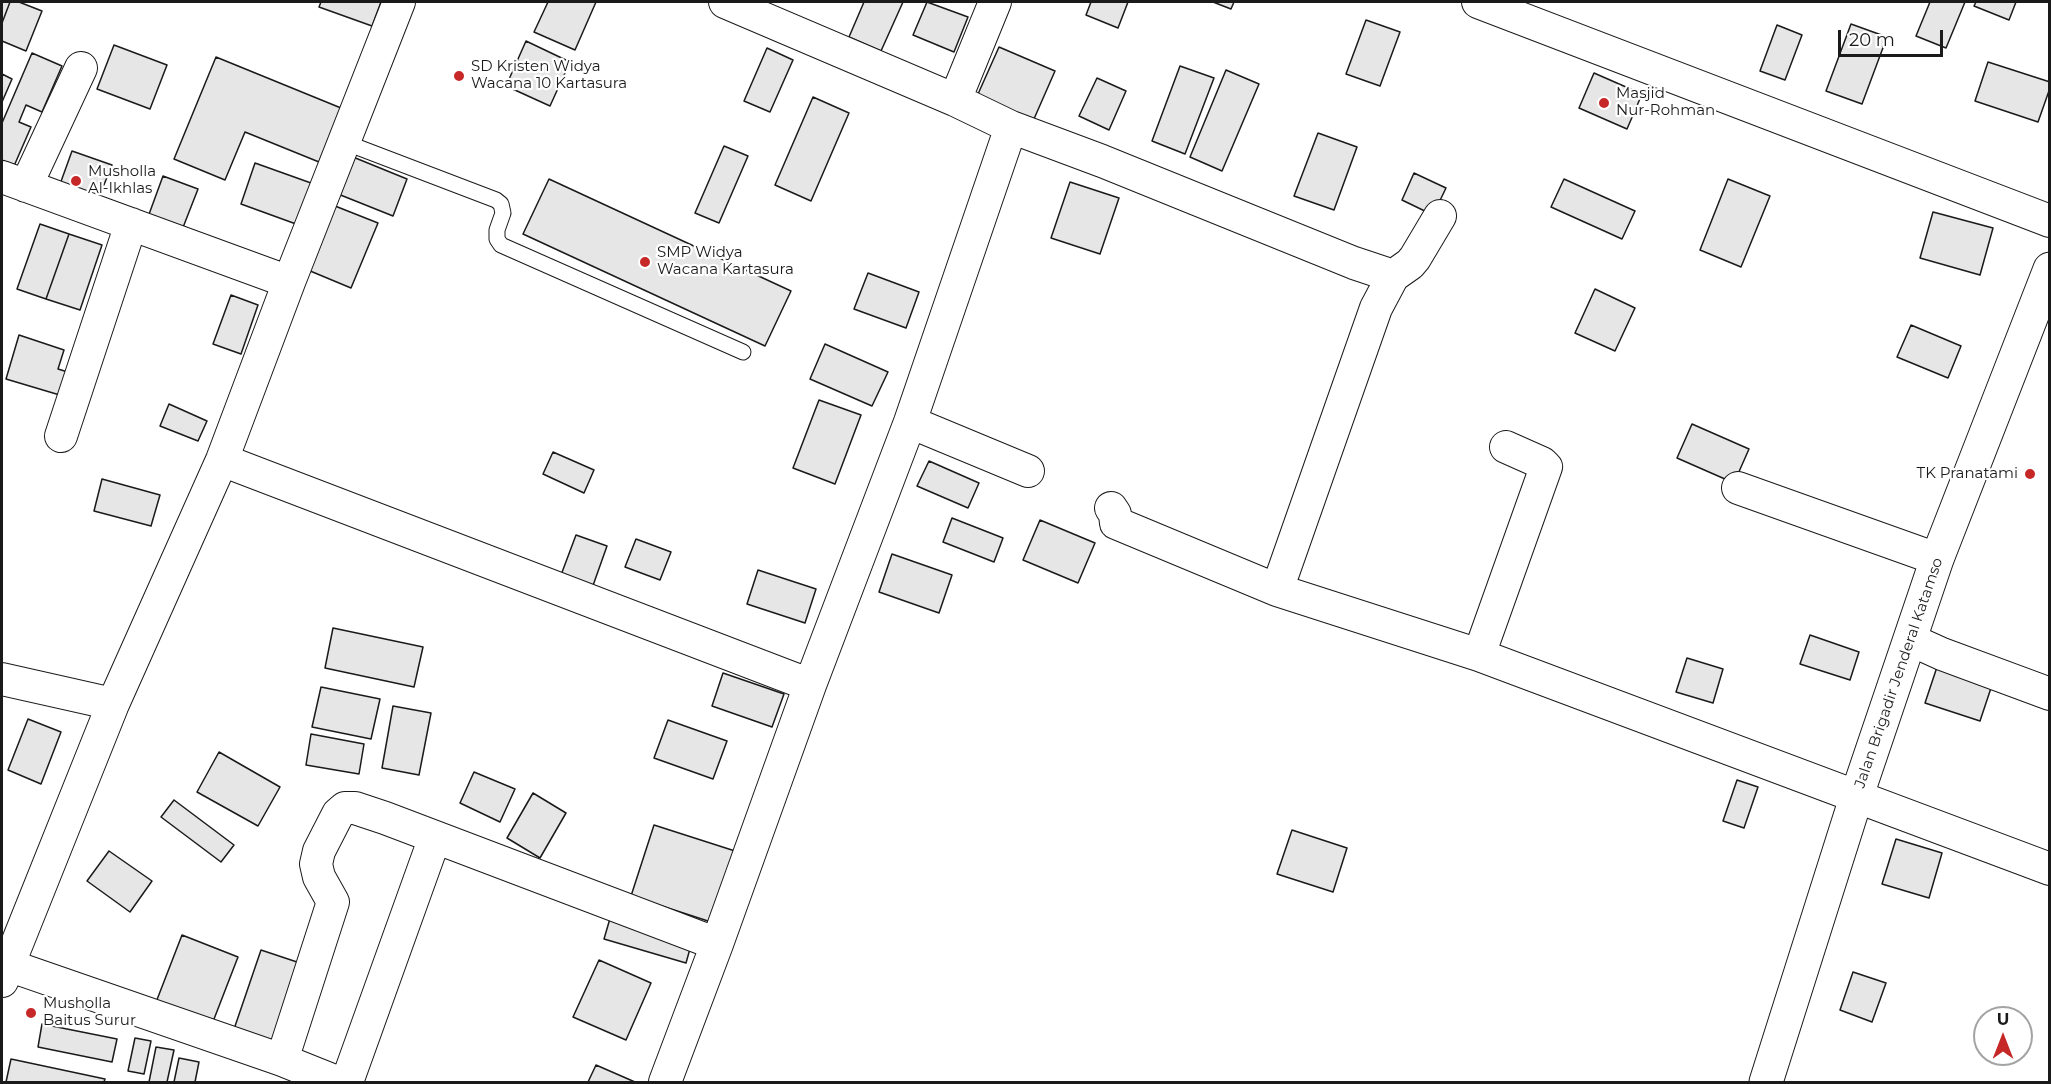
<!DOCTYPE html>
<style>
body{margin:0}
#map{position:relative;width:2051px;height:1084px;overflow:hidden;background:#fff;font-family:Montserrat,sans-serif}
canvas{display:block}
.frame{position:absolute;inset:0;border:3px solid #1a1a1a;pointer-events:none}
.north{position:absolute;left:1973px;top:1006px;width:60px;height:60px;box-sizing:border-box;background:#fff;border:2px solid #a3a3a3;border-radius:50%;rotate:0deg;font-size:16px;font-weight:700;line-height:24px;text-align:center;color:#1a1a1a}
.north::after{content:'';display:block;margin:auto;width:21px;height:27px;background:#c62828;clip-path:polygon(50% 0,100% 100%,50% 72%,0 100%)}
.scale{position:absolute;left:1838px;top:30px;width:105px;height:27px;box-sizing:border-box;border:3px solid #1a1a1a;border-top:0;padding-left:8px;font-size:18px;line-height:21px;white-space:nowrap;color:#1a1a1a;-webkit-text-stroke:4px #fff;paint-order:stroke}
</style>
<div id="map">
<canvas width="2051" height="1084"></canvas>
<div class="frame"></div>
<div class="north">U</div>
<div class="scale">20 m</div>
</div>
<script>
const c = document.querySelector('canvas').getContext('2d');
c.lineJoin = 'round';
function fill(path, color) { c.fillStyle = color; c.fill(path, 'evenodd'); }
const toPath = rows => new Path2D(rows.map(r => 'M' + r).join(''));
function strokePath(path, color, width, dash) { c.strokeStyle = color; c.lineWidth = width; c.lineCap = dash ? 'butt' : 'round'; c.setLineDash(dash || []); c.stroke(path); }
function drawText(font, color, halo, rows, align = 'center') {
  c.font = font + ' Montserrat,sans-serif'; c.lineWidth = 4.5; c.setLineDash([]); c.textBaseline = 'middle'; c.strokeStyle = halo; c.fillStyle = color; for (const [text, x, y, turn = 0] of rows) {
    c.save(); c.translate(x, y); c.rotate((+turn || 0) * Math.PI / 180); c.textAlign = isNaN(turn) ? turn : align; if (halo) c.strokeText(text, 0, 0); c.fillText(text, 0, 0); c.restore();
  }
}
const building = toPath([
 [2,2,10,2,2,23,2,2],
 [10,2,19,2,42,11,26,51,2,41,2,23,10,2],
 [321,2,381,2,372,26,319,7,321,2],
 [548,2,596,2,575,50,534,32,548,2],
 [864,2,903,2,881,51,849,37,864,2],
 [927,2,968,17,954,52,913,35,927,2],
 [1091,2,1128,2,1118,28,1086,15,1091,2],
 [1213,2,1234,2,1231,9,1213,2],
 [1930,2,1965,2,1946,48,1916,36,1930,2],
 [1976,2,2016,2,2009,20,1974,6,1976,2],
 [1366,20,1400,32,1380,86,1346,74,1366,20],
 [1851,24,1887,37,1862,104,1826,91,1851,24],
 [1777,25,1802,35,1785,80,1760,71,1777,25],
 [526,41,570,62,550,106,506,86,526,41],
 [114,45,167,65,150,109,97,89,114,45],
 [999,47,1055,71,1030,128,974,103,999,47],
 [767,48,793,60,770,112,744,101,767,48],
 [32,53,62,66,42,112,26,105,19,122,31,127,14,166,2,160,2,123,32,53],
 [216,57,341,108,319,162,245,132,225,180,174,159,216,57],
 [1988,62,2050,82,2050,88,2038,122,1975,101,1988,62],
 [1180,66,1214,78,1185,154,1152,141,1180,66],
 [1226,70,1259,84,1222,171,1190,157,1226,70],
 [1594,73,1642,94,1627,129,1579,108,1594,73],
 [2,74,12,79,2,102,2,74],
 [1097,78,1126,91,1109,130,1079,116,1097,78],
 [813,97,849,113,811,201,775,185,813,97],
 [1318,133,1357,147,1334,210,1294,196,1318,133],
 [724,146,748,156,719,223,695,213,724,146],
 [72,151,112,165,97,202,59,187,72,151],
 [353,157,407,179,393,216,338,194,353,157],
 [255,163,311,183,296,224,241,204,255,163],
 [1414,173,1446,188,1433,215,1402,200,1414,173],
 [163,176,198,189,182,230,148,217,163,176],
 [549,179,791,291,765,346,523,234,549,179],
 [1564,179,1635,211,1622,239,1551,207,1564,179],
 [1728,179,1770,196,1741,267,1700,250,1728,179],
 [1070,182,1119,198,1100,254,1051,238,1070,182],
 [330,204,378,223,351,288,303,268,330,204],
 [1933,212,1993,228,1980,275,1920,258,1933,212],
 [40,224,69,234,46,299,17,289,40,224],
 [69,234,102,245,80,310,46,299,69,234],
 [868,273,919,292,906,328,854,309,868,273],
 [1595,289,1635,308,1615,351,1575,333,1595,289],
 [231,295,258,305,241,354,213,344,231,295],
 [1911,325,1961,346,1948,378,1897,357,1911,325],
 [19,335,64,350,58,369,71,373,63,396,6,379,19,335],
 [825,344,888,372,872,406,810,379,825,344],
 [819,400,861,415,835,484,793,468,819,400],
 [169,404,207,421,198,441,160,426,169,404],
 [1692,424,1749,449,1734,483,1677,458,1692,424],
 [553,452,594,470,584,493,543,474,553,452],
 [929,461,979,483,968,508,917,486,929,461],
 [102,479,160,495,151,526,94,511,102,479],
 [952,518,1003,538,994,562,943,542,952,518],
 [1040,520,1095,543,1078,583,1023,560,1040,520],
 [576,535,607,546,590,594,558,583,576,535],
 [636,539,671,552,660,580,625,567,636,539],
 [892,554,952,575,939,613,879,592,892,554],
 [758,570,816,589,805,623,747,604,758,570],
 [333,628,423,647,414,687,325,668,333,628],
 [1810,635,1859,652,1850,680,1800,664,1810,635],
 [1687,658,1723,669,1713,703,1676,692,1687,658],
 [1939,661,1994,679,1980,721,1925,703,1939,661],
 [723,673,784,694,772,727,712,706,723,673],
 [321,687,380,699,371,739,312,727,321,687],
 [393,706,431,713,419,775,382,768,393,706],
 [28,719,61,732,41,784,8,770,28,719],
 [668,720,727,741,713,779,654,758,668,720],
 [311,734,364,744,359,774,306,765,311,734],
 [219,752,280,787,258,826,197,792,219,752],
 [474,772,515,789,500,822,460,803,474,772],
 [1737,780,1758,787,1744,828,1723,821,1737,780],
 [533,793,566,813,540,858,507,838,533,793],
 [174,800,234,845,221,862,161,817,174,800],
 [654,825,735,851,711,922,631,896,654,825],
 [1292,830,1347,848,1333,892,1277,874,1292,830],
 [1896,839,1942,853,1929,898,1882,884,1896,839],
 [109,851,152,881,130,912,87,881,109,851],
 [611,915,693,938,686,963,604,939,611,915],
 [182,935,238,957,209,1032,153,1010,182,935],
 [261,950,303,964,273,1049,232,1035,261,950],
 [599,960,651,983,626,1040,573,1017,599,960],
 [1853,972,1886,983,1872,1022,1840,1010,1853,972],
 [42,1024,117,1039,112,1062,38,1047,42,1024],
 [135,1038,151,1041,144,1074,128,1071,135,1038],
 [156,1047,174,1050,167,1082,149,1082,156,1047],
 [179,1058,199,1062,195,1082,174,1082,179,1058],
 [11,1059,105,1079,104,1082,6,1082,11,1059],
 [596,1065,635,1082,588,1082,596,1065]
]);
fill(building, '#e6e6e6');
strokePath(building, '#1a1a1a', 1.5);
const service = toPath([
 [344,142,496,200,501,204,503,213,497,230,497,239,501,245,743,352]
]);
const minor = toPath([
 [725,2,955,100],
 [1478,2,2050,221],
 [1011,127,1102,161,1354,263,1393,276,1376,308,1277,590,1479,655,2050,869],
 [2,177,289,282],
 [26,186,81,68],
 [1393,276,1410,264,1415,258,1440,216],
 [910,422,1028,471],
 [61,436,131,224],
 [222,460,810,685],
 [1738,488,1937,559],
 [1111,508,1115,514,1116,523,1277,590],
 [1911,640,1942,654,2050,694],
 [1479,655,1546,467,1542,463,1506,447],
 [2,679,113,704],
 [2,963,282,1060,337,1082],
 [2,981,113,704,222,460,289,282,399,2],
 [282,1060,333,902,319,877,316,864,319,851,338,814,345,808,355,808,385,818,717,944],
 [347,1082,435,837],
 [665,1082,717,944,810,685,910,422,1011,127,955,100,995,2]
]);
const secondary = toPath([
 [1766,1082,1856,798,1937,559,2050,269]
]);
strokePath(service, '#1a1a1a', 17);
strokePath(minor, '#1a1a1a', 34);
strokePath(secondary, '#1a1a1a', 35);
strokePath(service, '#fff', 15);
strokePath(minor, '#fff', 32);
strokePath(secondary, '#fff', 33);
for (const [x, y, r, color] of [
 [459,76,6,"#c62828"],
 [1604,103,6,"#c62828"],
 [76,181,6,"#c62828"],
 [645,262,6,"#c62828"],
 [2030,474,6,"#c62828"],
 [31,1013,6,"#c62828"]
]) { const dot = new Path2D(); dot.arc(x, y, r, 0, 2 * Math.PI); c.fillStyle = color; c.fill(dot); strokePath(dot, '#fff', 2); }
drawText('15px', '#1a1a1a', '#fff', [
 ["SD Kristen Widya",471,67],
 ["Wacana 10 Kartasura",471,84],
 ["Masjid",1616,94],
 ["Nur-Rohman",1616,111],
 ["Musholla",88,172],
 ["Al-Ikhlas",88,189],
 ["SMP Widya",657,253],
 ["Wacana Kartasura",657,270],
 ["TK Pranatami",2018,474,"right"],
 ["Musholla",43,1004],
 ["Baitus Surur",43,1021]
], 'left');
drawText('15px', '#1a1a1a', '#fff', [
 ["Jalan Brigadir Jenderal Katamso",1899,673,-71]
]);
</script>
